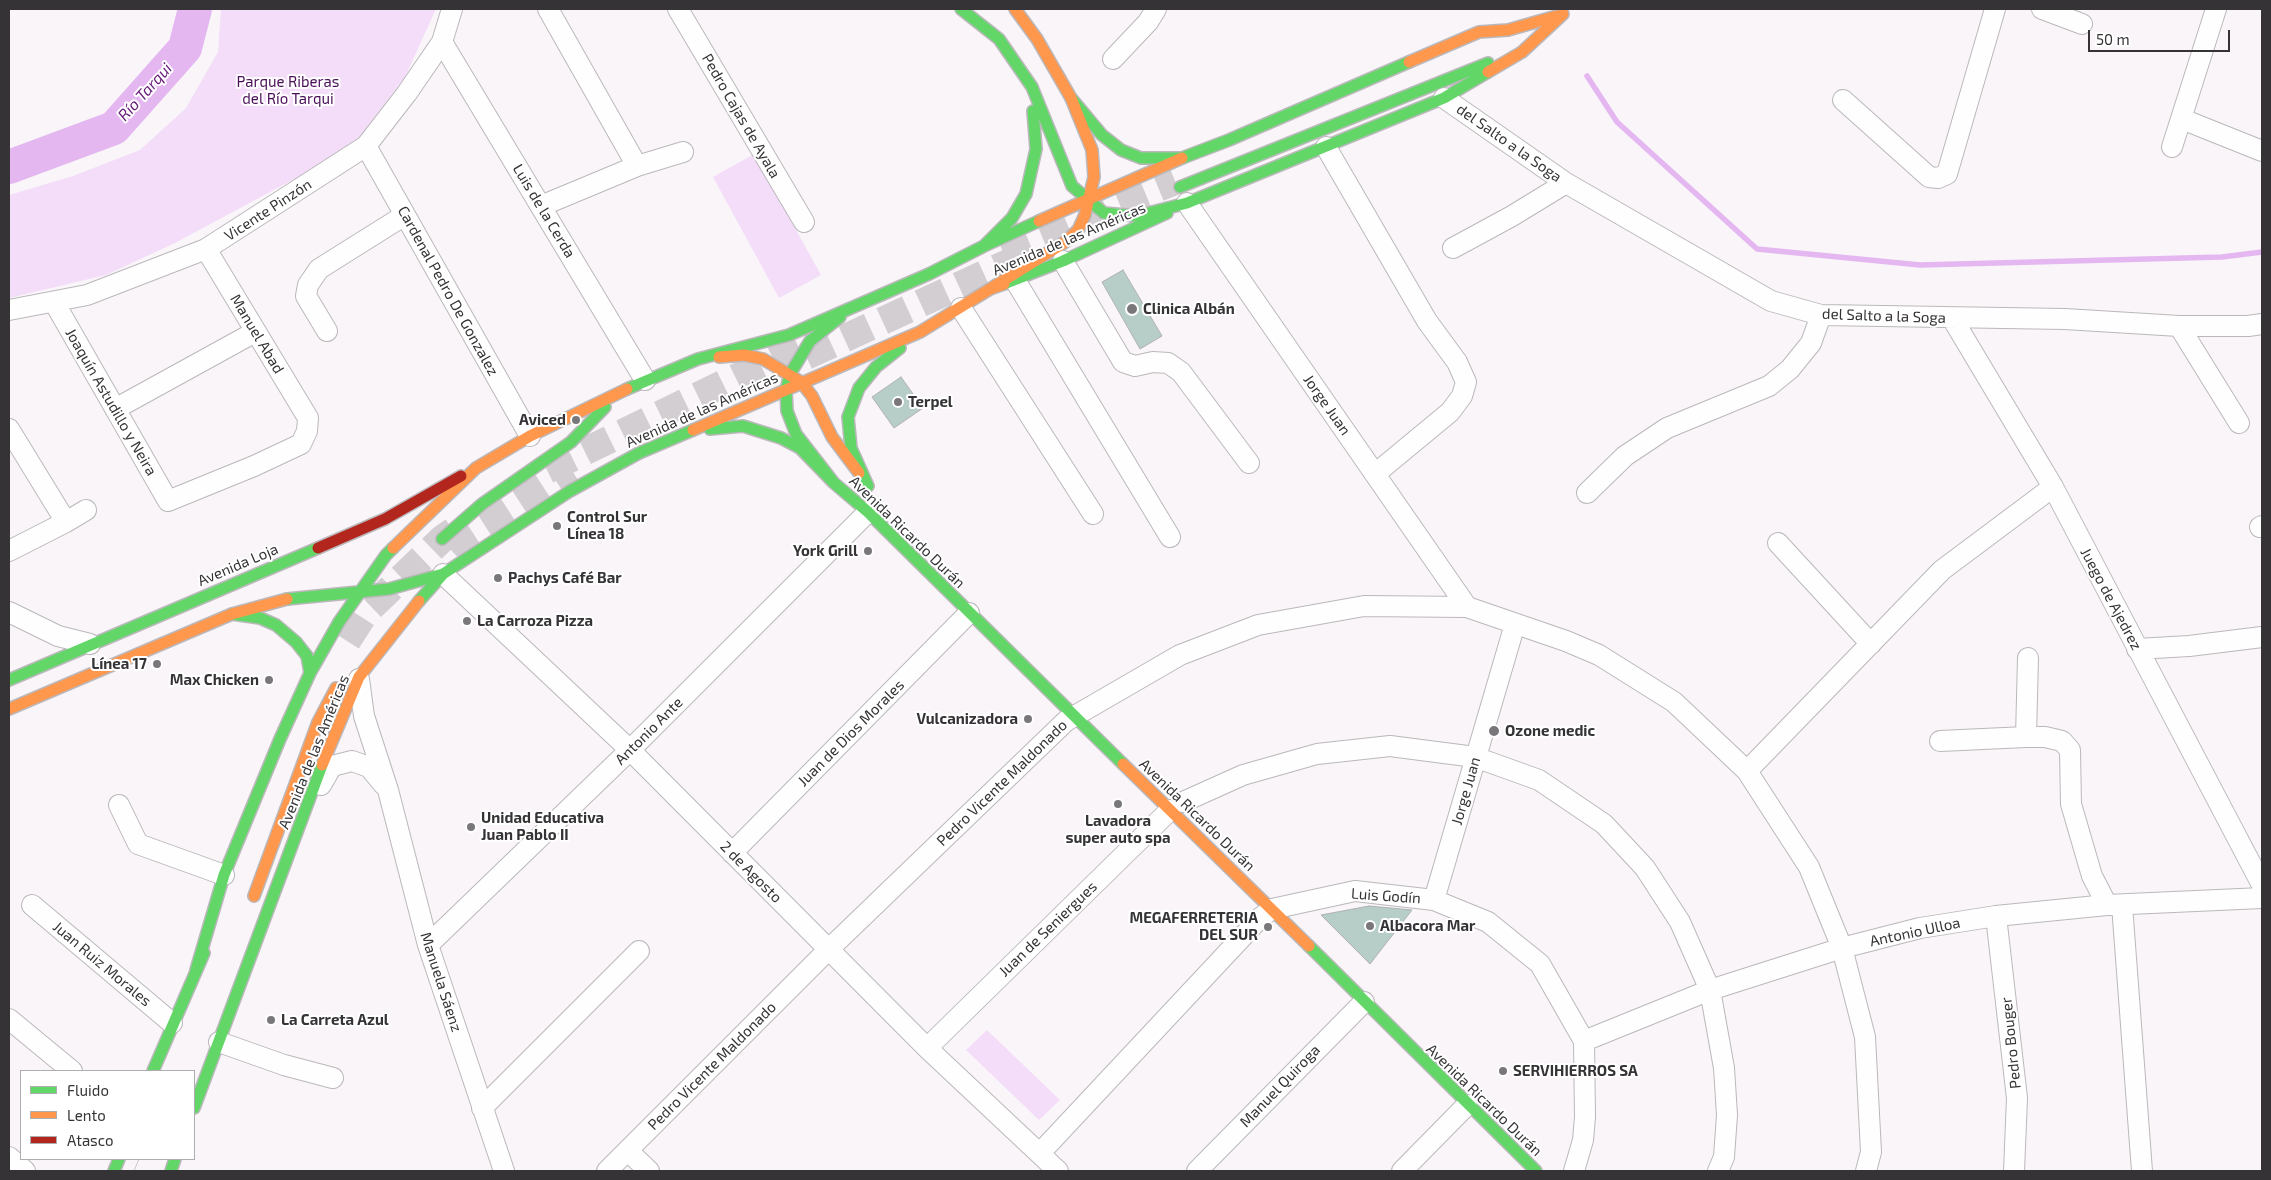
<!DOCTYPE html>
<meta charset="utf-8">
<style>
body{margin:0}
#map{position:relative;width:2271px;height:1180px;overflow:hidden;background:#f9f5f9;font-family:"Exo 2",sans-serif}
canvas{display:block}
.frame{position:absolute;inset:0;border:10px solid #353336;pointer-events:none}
.legend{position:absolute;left:20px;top:1070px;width:175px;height:90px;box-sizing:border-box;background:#fff;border:1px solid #aeadaf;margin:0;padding:6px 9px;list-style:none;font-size:15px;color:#353336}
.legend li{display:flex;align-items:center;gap:10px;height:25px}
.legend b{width:25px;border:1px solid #aeadaf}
.scale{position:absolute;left:2088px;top:30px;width:142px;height:22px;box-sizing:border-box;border:2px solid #353336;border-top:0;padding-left:6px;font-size:15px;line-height:18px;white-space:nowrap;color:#353336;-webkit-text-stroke:4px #fff;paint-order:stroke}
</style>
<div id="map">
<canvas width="2271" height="1180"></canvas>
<div class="frame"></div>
<ul class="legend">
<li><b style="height:6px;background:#63d668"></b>Fluido</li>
<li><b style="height:6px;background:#ff974d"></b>Lento</li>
<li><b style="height:6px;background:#b3261e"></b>Atasco</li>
</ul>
<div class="scale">50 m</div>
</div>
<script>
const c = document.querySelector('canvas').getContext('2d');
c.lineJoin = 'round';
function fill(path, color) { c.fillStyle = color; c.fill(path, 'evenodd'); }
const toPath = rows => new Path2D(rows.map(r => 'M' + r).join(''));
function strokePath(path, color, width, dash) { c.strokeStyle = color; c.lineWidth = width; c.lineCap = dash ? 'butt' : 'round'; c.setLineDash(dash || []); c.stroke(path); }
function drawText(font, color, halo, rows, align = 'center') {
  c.font = font + ' "Exo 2",sans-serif'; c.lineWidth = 4; c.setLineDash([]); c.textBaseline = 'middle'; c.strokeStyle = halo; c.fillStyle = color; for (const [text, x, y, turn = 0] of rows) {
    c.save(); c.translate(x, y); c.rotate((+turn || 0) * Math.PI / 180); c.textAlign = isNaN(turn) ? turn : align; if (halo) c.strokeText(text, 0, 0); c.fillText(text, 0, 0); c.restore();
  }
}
fill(toPath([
 [221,9,436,9,405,77,350,149,175,243,106,275,9,298,9,195,73,176,140,150,186,108,218,52],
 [754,154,821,275,779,298,713,177],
 [987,1030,1060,1100,1039,1120,966,1050]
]), '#f4ddf9');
strokePath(toPath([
 [1587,76,1617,122,1757,249,1920,265,2222,257,2262,252]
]), '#e4b7f1', 5.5);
strokePath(toPath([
 [9,167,114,128,185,48,195,9]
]), '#e4b7f1', 34);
const building = toPath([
 [1123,270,1162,336,1140,349,1102,282,1123,270],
 [901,377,923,408,894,428,872,397,901,377],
 [1369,906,1412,910,1370,964,1321,915,1369,906]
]);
fill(building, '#b7cec8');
strokePath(building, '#b1b1b2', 1);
strokePath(toPath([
 [1003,252,1175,181],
 [806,356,1028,254],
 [547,470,821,336],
 [451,550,465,537,571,469],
 [347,641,365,613,442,539,461,526]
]), '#d2ced2', 28, [28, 14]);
const street = toPath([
 [548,9,637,166],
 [678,9,804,222],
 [2042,9,2082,24],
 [442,42,645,380],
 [1113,59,1148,22,1156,9],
 [1444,98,1566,183,1771,301,1821,315,2065,319,2179,326,2248,326,2262,324],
 [1843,100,1929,177,1938,178,1947,174,1995,9],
 [2182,119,2262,151],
 [366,146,530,436],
 [1326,147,1427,321,1457,362,1466,382,1462,396,1450,412,1375,474],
 [2172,147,2216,9],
 [1187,203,1467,607],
 [541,206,637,166,683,152],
 [1453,248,1512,216,1566,183],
 [1063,261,1123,362,1135,366,1153,362,1168,363,1181,372,1249,463],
 [1015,280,1170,537],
 [54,302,168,501,254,466,301,444,307,431,308,418,206,249],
 [961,308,1093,514],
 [9,310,87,295,206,249,366,146,407,93,442,42,452,9],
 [1952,318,2053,487,2262,885],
 [2179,326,2239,423],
 [327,331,306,296,308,285,319,269,405,215],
 [115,409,255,332],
 [9,429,66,522,9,551],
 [1587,493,1625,456,1667,428,1769,386,1790,369,1811,343,1821,315],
 [66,522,86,510],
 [2260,527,2262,526],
 [1778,543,1871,644],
 [443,574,630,750,927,1048,1058,1171],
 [9,612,58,636,90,644],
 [2137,649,2189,646,2262,637],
 [2028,658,2026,737,2045,737,2062,741,2070,750,2071,804,2092,876,2107,905],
 [359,679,364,716,388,790,428,945,504,1171],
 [1940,741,2026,737],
 [1747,771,1942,570,2053,487],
 [321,785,332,766,352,761,369,767,384,785],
 [1183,802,1243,775,1317,754,1390,746,1475,757,1539,780,1604,824,1645,868,1680,922,1710,990,1724,1068,1727,1115,1724,1157,1718,1171],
 [119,805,138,844,224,875],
 [732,853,969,613],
 [1434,900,1515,624],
 [32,905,172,1023],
 [2122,905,2142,1171],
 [1996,916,2017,1098,2014,1171],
 [428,945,630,750,868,512],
 [9,1019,72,1071],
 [1584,1041,1710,990,1842,948,1920,928,1996,916,2107,905,2262,898],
 [219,1042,284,1065,333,1078],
 [927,1048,1170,810],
 [482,1108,639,951],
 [628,1151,649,1171],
 [1040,1153,1260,918,1272,909,1355,891,1434,900,1488,922,1540,964,1584,1041,1585,1117,1583,1140,1574,1171],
 [9,1157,25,1171],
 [607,1171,828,950,1066,721,1180,655,1258,625,1364,606,1467,607,1566,641,1599,655,1674,702,1747,771,1809,867,1842,948,1865,1037,1871,1152,1866,1171],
 [1197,1171,1364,1002],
 [1402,1171,1467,1105]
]);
const fast = toPath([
 [961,9,999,39,1032,87,1072,186,1104,213,1137,216,1187,203,1444,98,1488,72],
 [1071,98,1102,135,1121,150,1141,158,1182,158,1229,140,1409,62],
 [1180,187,1488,63],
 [984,246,1012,218,1026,194,1036,149,1033,111],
 [1004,284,1063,261,1167,213],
 [840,317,810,341,790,374,786,390,787,411,796,434,834,483,868,512,1123,764],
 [627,389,698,359,789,335,929,274,984,246,1039,221],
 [710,429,743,426,781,438,800,448,834,483],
 [868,486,851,448,848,417,859,388,876,367,900,348],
 [442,539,482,504,571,442,605,407],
 [287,599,389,589,443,574],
 [419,601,443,574,570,491,639,453,693,430],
 [232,614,260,618,276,625,296,642,307,656,310,673],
 [9,680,318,548],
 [1309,946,1536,1171],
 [196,970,224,875,280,739,310,673,339,622,386,555,393,548],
 [153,1071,204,953],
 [194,1108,322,765],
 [114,1171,119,1159],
 [171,1171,175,1159]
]);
const slow = toPath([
 [1409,62,1479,32,1508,30,1557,16],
 [1488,72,1522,52,1563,14],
 [1039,221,1182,158],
 [990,289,1065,242,1078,230,1085,215,1094,177,1092,150,1071,98,1037,39,1015,9],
 [719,357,744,355,763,359,801,382,812,396,832,437,859,473],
 [693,430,920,332,990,289,1004,284],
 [393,548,476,468,530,436,627,389],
 [9,709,232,614,287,599],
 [1123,764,1309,946],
 [322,765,359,677,419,601],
 [254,896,318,722,336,688]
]);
const jam = toPath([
 [318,548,385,519,461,476]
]);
strokePath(street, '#bbb8bb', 22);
strokePath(fast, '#bbb8bb', 14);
strokePath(slow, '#bbb8bb', 14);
strokePath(jam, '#bbb8bb', 14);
strokePath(street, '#fefefe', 20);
strokePath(fast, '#63d668', 11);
strokePath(slow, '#ff974d', 11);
strokePath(jam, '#b3261e', 11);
strokePath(toPath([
 [134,1171,139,1159]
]), '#cbcacb', 1);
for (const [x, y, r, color] of [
 [1132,309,6,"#7a777a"],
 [898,402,5,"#7a777a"],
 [576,420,5,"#7a777a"],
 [557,526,5,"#7a777a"],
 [868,551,5,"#7a777a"],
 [498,578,5,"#7a777a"],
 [467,621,5,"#7a777a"],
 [157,664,5,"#7a777a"],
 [269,680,5,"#7a777a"],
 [1028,719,5,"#7a777a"],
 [1494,731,6,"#7a777a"],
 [1118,804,5,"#7a777a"],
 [471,827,5,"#7a777a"],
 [1370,926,5,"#7a777a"],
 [1268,927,5,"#7a777a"],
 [271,1020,5,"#7a777a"],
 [1503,1071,5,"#7a777a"]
]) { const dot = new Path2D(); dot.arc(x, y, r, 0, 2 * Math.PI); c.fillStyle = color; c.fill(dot); strokePath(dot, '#fff', 2); }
drawText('15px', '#491057', '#fff', [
 ["Parque Riberas",288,82],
 ["del Río Tarqui",288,99]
]);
drawText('15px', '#353336', '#fff', [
 ["Pedro Cajas de Ayala",741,116,60],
 ["del Salto a la Soga",1509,143,35],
 ["Vicente Pinzón",268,210,-33],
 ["Luis de la Cerda",544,211,59],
 ["Avenida de las Américas",1069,239,-23],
 ["Cardenal Pedro De Gonzalez",448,291,61],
 ["del Salto a la Soga",1884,316,2],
 ["Manuel Abad",257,334,59],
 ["Joaquín Astudillo y Neira",111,402,60],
 ["Jorge Juan",1327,405,55],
 ["Avenida de las Américas",702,410,-24],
 ["Avenida Ricardo Durán",907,532,44],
 ["Avenida Loja",238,565,-23],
 ["Juego de Ajedrez",2111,599,62],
 ["Antonio Ante",649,731,-45],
 ["Juan de Dios Morales",851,733,-45],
 ["Avenida de las Américas",314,752,-68],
 ["Pedro Vicente Maldonado",1002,783,-44],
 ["Jorge Juan",1466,791,-74],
 ["Avenida Ricardo Durán",1197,815,44],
 ["2 de Agosto",751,872,45],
 ["Luis Godín",1386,896,4],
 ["Juan de Seniergues",1048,929,-44],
 ["Antonio Ulloa",1915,932,-12],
 ["Juan Ruiz Morales",102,964,40],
 ["Manuela Sáenz",441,982,72],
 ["Pedro Bouger",2011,1043,-96],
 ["Pedro Vicente Maldonado",712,1066,-45],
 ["Manuel Quiroga",1280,1086,-46],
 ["Avenida Ricardo Durán",1484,1100,44]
]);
drawText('bold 15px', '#353336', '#fff', [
 ["Clinica Albán",1143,309],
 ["Terpel",908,402],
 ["Aviced",566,420,"right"],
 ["Control Sur",567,517],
 ["Línea 18",567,534],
 ["York Grill",858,551,"right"],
 ["Pachys Café Bar",508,578],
 ["La Carroza Pizza",477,621],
 ["Línea 17",147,664,"right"],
 ["Max Chicken",259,680,"right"],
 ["Vulcanizadora",1018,719,"right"],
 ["Ozone medic",1505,731],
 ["Unidad Educativa",481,818],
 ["Juan Pablo II",481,835],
 ["Lavadora",1118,821,"center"],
 ["super auto spa",1118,838,"center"],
 ["MEGAFERRETERIA",1258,918,"right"],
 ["DEL SUR",1258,935,"right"],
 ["Albacora Mar",1380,926],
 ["La Carreta Azul",281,1020],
 ["SERVIHIERROS SA",1513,1071]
], 'left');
drawText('italic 16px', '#661a79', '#fff', [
 ["Río Tarqui",145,92,-48]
]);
</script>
